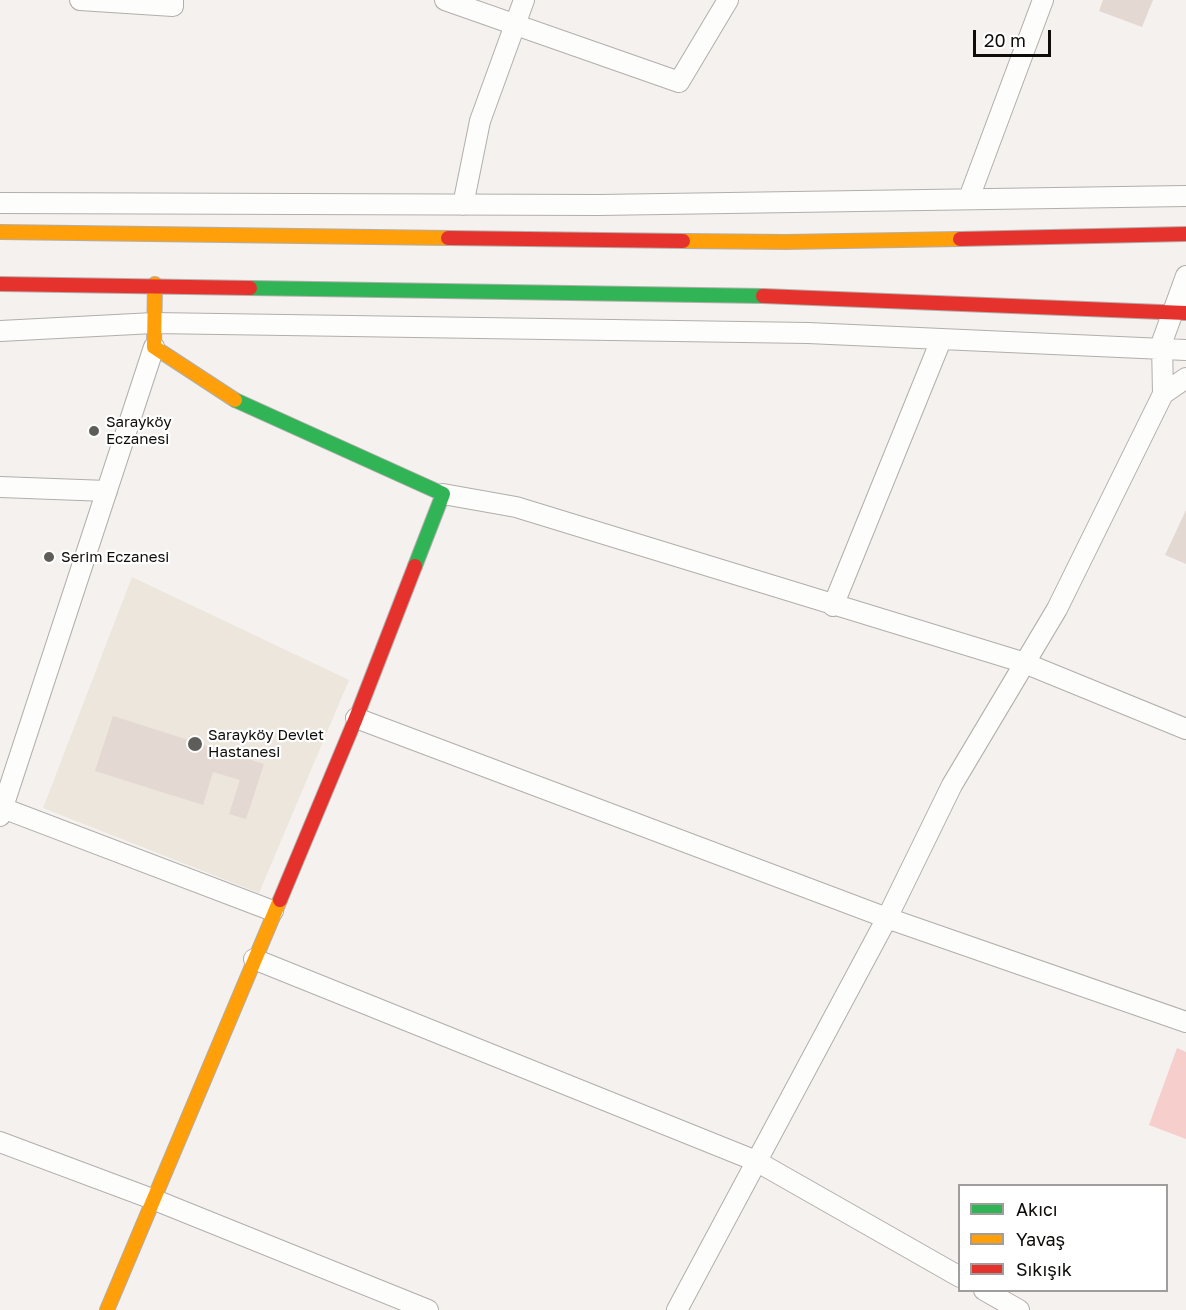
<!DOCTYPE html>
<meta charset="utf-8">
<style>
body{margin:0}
#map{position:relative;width:1186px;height:1310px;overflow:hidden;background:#f4f1ee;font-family:"Golos Text",sans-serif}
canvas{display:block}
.legend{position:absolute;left:958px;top:1184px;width:210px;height:108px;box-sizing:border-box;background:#fff;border:2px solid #9f9e9d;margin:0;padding:8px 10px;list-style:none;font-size:18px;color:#0f0d0a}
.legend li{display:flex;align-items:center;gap:12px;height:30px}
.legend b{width:30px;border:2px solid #9f9e9d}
.scale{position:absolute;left:973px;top:30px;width:78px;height:27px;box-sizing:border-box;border:3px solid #0f0d0a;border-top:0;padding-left:8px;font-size:18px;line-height:21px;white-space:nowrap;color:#0f0d0a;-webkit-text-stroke:4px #fff;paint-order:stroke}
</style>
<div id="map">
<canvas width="1186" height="1310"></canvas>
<ul class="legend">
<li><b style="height:8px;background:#30b455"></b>Akıcı</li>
<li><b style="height:8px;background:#ff9f0a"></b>Yavaş</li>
<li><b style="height:8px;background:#e5322d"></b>Sıkışık</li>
</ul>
<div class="scale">20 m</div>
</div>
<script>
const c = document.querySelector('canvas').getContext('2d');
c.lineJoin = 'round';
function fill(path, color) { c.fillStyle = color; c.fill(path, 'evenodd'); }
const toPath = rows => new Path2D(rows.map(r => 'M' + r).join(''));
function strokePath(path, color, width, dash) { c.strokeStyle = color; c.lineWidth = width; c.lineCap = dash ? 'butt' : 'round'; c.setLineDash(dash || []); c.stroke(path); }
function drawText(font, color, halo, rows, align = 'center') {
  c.font = font + ' "Golos Text",sans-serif'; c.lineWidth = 4.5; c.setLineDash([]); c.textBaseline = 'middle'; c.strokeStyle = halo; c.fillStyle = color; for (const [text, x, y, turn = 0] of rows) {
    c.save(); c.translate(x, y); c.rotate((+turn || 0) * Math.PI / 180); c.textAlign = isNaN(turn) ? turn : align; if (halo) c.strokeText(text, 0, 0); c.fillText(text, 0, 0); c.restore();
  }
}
fill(toPath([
 [132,577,349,680,259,893,43,808]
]), '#ede6dd');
fill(toPath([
 [1177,1048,1186,1052,1186,1139,1149,1125]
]), '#f6cfcc');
fill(toPath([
 [1103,0,1153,0,1142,27,1099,11],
 [1186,510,1186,564,1165,555],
 [113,716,264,764,246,819,229,814,240,780,213,772,203,805,95,771]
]), '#e3d8d2');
const street = toPath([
 [80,0,173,6,173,0],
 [445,0,679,82,728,0],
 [969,198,1043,0],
 [0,203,598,205,1186,196],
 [463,205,480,121,524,0],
 [0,331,154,323,808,333,1186,350],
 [1163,394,1186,378],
 [0,487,107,491],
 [443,494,516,507,1022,662,1186,729],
 [833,606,941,340],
 [356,718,887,918,1186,1022],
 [0,807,273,911],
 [0,816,154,347],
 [254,959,756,1161,960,1277],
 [0,1142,155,1200,428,1310],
 [984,1290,1019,1310],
 [677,1310,887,918,952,785,1057,609,1163,394,1162,342,1186,276]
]);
const fast = toPath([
 [250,288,763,296],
 [235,400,443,494,415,566]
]);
const slow = toPath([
 [0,232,448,238],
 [683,241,786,242,960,239],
 [155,284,154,347,235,400],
 [107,1310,280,900]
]);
const jam = toPath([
 [448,238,683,241],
 [960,239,1186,234],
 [0,284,250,288],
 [763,296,1186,313],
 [280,900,356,718,415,566]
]);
strokePath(street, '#b1aeab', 22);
strokePath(fast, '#b1aeab', 16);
strokePath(slow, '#b1aeab', 16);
strokePath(jam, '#b1aeab', 16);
strokePath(street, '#fdfdfc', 20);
strokePath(fast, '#30b455', 14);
strokePath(slow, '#ff9f0a', 14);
strokePath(jam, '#e5322d', 14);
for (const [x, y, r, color] of [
 [94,431,6,"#5f5d5a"],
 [49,557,6,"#5f5d5a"],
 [195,744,8,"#5f5d5a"]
]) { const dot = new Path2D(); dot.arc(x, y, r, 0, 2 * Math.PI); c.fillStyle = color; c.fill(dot); strokePath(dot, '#fff', 2); }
drawText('15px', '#0f0d0a', '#fff', [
 ["Sarayköy",106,422],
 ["Eczanesi",106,439],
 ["Serim Eczanesi",61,557],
 ["Sarayköy Devlet",208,735],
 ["Hastanesi",208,752]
], 'left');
</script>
